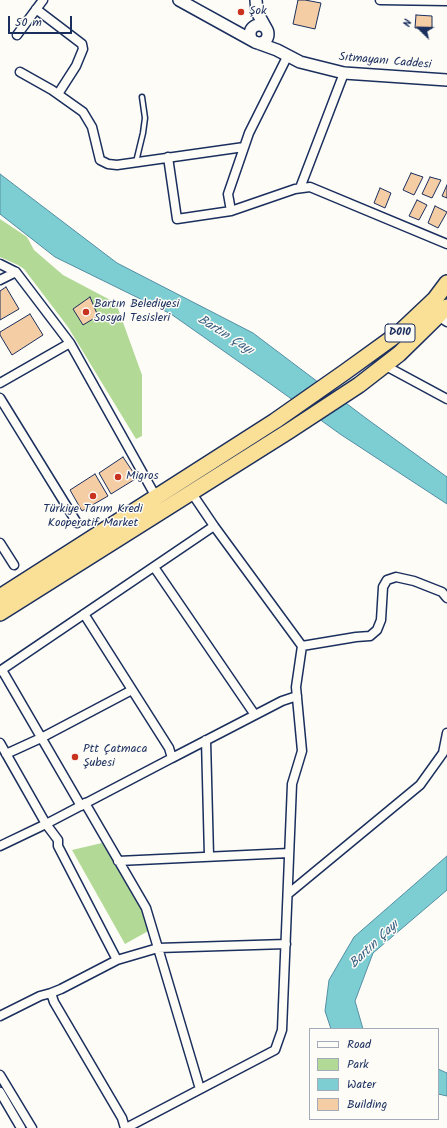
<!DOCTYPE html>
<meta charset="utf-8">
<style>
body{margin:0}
#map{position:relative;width:447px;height:1128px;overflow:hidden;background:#fdfcf7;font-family:Kalam,sans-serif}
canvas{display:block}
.legend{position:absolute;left:309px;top:1028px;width:130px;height:92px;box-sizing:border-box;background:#fdfcf7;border:1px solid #a3aaba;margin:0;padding:5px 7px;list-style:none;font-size:12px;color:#1b2f5e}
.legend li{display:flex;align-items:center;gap:8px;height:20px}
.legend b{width:20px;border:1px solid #a3aaba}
.north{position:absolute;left:399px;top:8px;width:40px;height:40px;-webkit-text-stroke:3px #fdfcf7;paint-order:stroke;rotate:293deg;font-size:11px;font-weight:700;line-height:16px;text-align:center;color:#1b2f5e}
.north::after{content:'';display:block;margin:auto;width:14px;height:18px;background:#1b2f5e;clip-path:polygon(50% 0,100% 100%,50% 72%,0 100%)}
.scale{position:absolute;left:8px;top:16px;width:64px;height:18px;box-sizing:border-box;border:2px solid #1b2f5e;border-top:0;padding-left:5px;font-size:12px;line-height:14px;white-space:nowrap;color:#1b2f5e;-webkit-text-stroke:3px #fdfcf7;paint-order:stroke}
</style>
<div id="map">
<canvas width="447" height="1128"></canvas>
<ul class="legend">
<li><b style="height:5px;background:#fdfcf7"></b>Road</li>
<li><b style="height:11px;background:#b2d995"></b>Park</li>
<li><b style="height:11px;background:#7cced2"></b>Water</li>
<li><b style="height:11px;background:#f4cda4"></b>Building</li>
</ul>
<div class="north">N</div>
<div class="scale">50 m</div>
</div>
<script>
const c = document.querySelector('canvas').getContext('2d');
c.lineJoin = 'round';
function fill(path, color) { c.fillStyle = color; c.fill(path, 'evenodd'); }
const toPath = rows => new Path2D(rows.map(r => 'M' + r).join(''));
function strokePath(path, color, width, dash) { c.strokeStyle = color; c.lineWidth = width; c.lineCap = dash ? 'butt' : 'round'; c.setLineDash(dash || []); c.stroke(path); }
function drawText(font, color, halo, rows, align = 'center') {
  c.font = font + ' Kalam,sans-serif'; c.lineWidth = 3; c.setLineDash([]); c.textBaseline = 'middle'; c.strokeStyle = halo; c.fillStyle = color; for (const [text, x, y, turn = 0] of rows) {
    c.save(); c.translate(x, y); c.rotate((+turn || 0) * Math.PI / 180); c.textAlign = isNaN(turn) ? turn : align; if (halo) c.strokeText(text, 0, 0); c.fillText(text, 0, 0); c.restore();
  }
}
fill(toPath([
 [0,219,27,237,34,250,63,275,116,303,142,375,142,436,136,439,68,327,24,269,18,265,0,257],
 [102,843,144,910,150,930,125,944,72,850]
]), '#b2d995');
const water = toPath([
 [0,174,117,263,253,333,367,419,447,477,447,504,340,434,272,385,171,314,55,257,0,214,0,174],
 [447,856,447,890,373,953,355,1001,363,1029,331,1029,325,1011,329,980,354,937,447,856],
 [438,1069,447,1073,447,1096,438,1094,438,1069]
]);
fill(water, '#7cced2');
strokePath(water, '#558ea4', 1);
const building = toPath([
 [298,0,305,0,321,3,315,29,293,24,298,0],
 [416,15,432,16,432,28,415,28,416,15],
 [411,173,423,177,414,195,403,190,411,173],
 [430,177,441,180,432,198,422,194,430,177],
 [447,185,447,198,442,196,447,185],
 [380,188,391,193,385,208,374,203,380,188],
 [417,200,427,205,419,220,409,216,417,200],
 [435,206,447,212,438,228,428,223,435,206],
 [6,287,19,309,0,320,0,291,6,287],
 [90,297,98,316,83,325,73,309,90,297],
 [30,314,43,335,12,355,0,335,0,332,30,314],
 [123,457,137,478,111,494,99,473,123,457],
 [95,474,108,496,82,511,70,490,95,474]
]);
fill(building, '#f4cda4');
strokePath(building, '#1b2f5e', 1);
const lane = toPath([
 [136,162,143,133,145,118,142,97]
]);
const street = toPath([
 [380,0,447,1],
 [36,9,82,44,83,49,76,66,58,94],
 [17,35,43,0],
 [20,72,52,90,83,112,92,127,100,160,108,164,117,165,244,147],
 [168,157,177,219,231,211,295,189,310,187,447,244],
 [300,188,344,73],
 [231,211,228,194,249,133,287,57],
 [0,264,16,272,70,343,156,497],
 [0,280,16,272],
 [438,316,447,322],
 [384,365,447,399],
 [0,383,70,343],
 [0,398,77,523],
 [0,543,14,565],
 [154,567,255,715],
 [302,646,356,637,370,636,377,630,381,620,383,587,387,580,396,577,414,581,442,592,447,598],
 [2,670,81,806],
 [0,671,214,526,191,492],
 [206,740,209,856],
 [0,743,46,824,58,840,58,846,117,960],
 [6,754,41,738,132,690],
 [172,758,282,701,297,696],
 [85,803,146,908,158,948,117,960,61,989,51,993,54,1002,122,1118,125,1128],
 [0,846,46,824,172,758,169,748,84,614],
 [118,861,289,853],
 [288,894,420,785,443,753,447,733],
 [0,1016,40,996,51,993],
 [0,1075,32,1128],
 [200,1089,158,948,286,944],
 [0,1092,21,1128],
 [126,1128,275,1050,282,1030,292,784,302,751,296,687,302,646,214,526]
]);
const secondary = toPath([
 [179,0,255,42,277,50,300,62,344,73,447,80],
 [256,0,257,12,267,30],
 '250 34a9 9 0 1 1 18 0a9 9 0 1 1-18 0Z'
]);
const highway = toPath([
 [0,597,275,421,345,372,399,333,435,299,447,283],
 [0,613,289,431,359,385,399,354,447,307]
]);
strokePath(lane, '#1b2f5e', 7);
strokePath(street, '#1b2f5e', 11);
strokePath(secondary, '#1b2f5e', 14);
strokePath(highway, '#1b2f5e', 18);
strokePath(lane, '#fdfcf7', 4);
strokePath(street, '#fdfcf7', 8);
strokePath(secondary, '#fdfcf7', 11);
strokePath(highway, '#fadf96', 15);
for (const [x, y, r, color] of [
 [241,12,4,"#c8321e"],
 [86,312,4,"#c8321e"],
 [118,477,4,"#c8321e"],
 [93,496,4,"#c8321e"],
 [75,757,4,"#c8321e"]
]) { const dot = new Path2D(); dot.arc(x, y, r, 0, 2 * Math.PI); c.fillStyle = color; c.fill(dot); strokePath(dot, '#fdfcf7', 1.5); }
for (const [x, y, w] of [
 [400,333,30]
]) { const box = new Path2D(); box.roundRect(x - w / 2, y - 9, w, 18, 3); c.fillStyle = '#fdfcf7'; c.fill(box); strokePath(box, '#1b2f5e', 1); }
drawText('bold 11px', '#1b2f5e', null, [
 ["D010",400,333]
]);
drawText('12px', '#1b2f5e', '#fdfcf7', [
 ["Şok",249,12],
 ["Bartın Belediyesi",94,305],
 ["Sosyal Tesisleri",94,319],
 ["Migros",126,477],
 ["Türkiye Tarım Kredi",93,510,"center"],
 ["Kooperatif Market",93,524,"center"],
 ["Ptt Çatmaca",83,750],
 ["Şubesi",83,764]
], 'left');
drawText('12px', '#1b2f5e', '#fdfcf7', [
 ["Sıtmayanı Caddesi",385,62,5]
]);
drawText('italic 13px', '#385f81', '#fdfcf7', [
 ["Bartın Çayı",225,336,32],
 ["Bartın Çayı",375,945,-44]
]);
</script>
